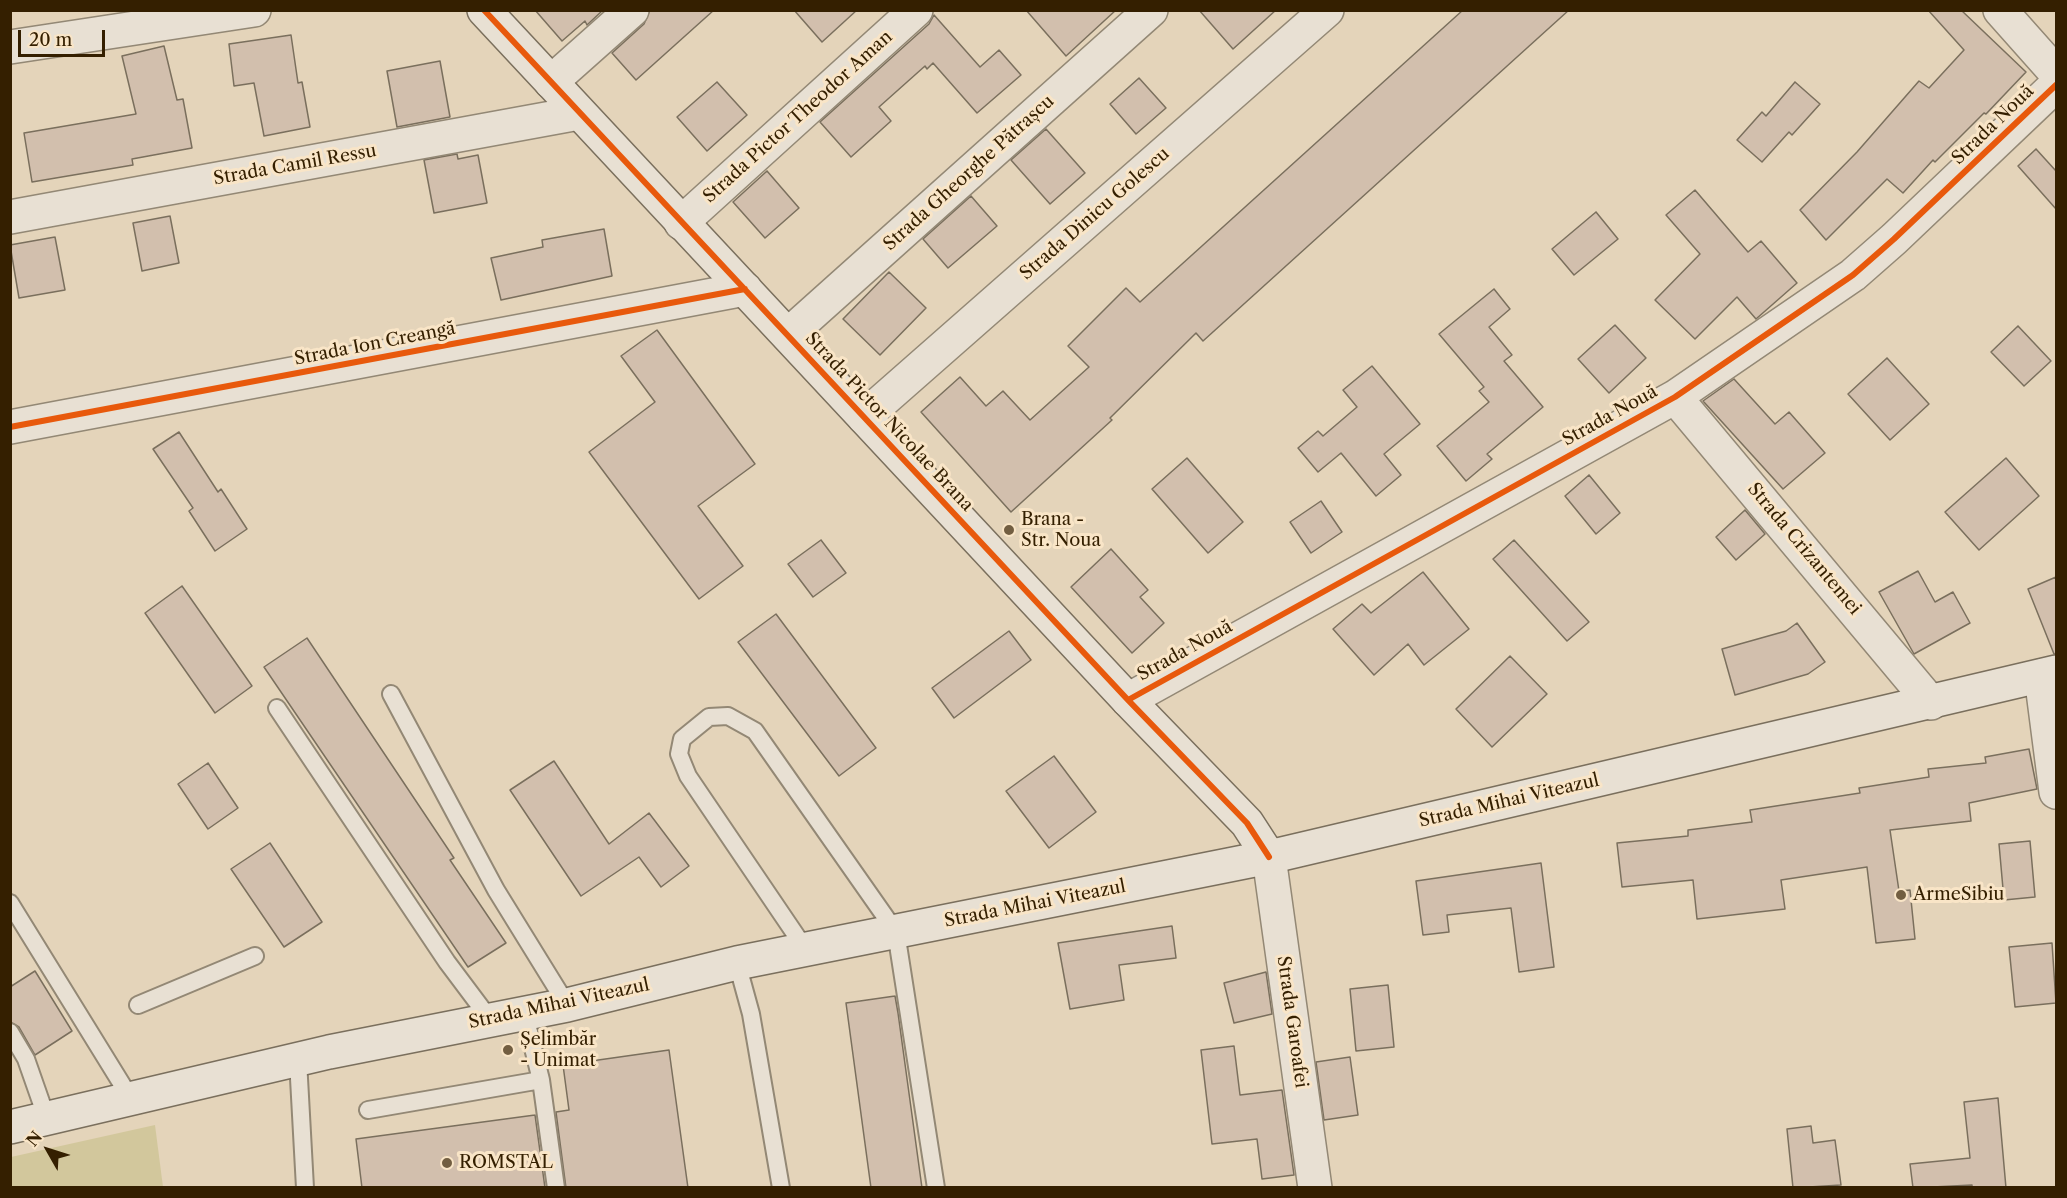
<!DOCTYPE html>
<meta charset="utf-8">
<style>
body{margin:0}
#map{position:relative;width:2067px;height:1198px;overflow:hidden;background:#e4d4ba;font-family:"Libre Caslon Text",serif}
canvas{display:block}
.frame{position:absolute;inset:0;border:12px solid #341f00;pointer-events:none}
.north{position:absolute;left:18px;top:1120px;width:60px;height:60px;-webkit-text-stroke:4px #f9e5c7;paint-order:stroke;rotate:309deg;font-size:16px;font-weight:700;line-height:24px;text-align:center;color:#341f00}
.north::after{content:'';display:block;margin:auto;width:21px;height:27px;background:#341f00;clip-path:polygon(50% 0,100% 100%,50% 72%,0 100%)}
.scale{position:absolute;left:18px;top:30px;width:87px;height:27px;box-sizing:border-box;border:3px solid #341f00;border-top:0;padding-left:8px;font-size:18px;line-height:21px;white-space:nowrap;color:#341f00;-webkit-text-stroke:4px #f9e5c7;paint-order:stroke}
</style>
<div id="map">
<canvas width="2067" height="1198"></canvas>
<div class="frame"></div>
<div class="north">N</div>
<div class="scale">20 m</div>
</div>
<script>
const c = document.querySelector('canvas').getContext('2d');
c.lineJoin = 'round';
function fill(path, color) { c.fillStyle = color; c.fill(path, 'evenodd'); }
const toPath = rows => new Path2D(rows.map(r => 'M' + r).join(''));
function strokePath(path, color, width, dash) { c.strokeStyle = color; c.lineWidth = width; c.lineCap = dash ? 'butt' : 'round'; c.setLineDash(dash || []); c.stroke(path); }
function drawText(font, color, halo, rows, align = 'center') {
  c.font = font + ' "Libre Caslon Text",serif'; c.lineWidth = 6; c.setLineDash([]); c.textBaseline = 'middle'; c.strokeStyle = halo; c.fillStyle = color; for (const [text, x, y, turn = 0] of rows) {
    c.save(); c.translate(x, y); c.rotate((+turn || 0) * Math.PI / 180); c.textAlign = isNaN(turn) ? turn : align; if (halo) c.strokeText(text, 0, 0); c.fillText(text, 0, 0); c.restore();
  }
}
fill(toPath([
 [155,1125,163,1187,11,1187,11,1157]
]), '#d2c79c');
const building = toPath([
 [535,10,603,10,587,25,585,21,562,41,535,10],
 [650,10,714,10,636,80,612,53,644,24,650,10],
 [794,10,857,10,822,42,794,10],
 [1026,10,1116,10,1066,56,1026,10],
 [1199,10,1276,10,1233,49,1199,10],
 [1463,10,1569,10,1203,341,1196,333,1110,418,1112,420,1011,512,921,412,960,377,986,406,1003,391,1030,420,1089,367,1068,346,1126,288,1140,302,1463,10],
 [1928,10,1961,10,2026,72,1986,114,1984,113,1935,162,1933,160,1903,193,1887,179,1826,240,1800,210,1857,152,1919,81,1929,88,1964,50,1928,10],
 [934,15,980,67,999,50,1021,75,977,113,933,63,927,69,925,66,879,107,891,121,851,157,820,122,929,24,934,15],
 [291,35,298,83,302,82,310,127,264,136,254,83,234,86,229,44,291,35],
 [164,46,177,100,183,99,192,148,132,159,133,165,32,182,24,133,136,114,122,56,164,46],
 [440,61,450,117,397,127,387,71,440,61],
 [1139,78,1166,108,1136,134,1110,104,1139,78],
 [717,82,747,115,707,151,677,117,717,82],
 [1795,82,1820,104,1792,135,1789,132,1762,162,1737,140,1762,112,1766,116,1795,82],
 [1046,129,1085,173,1050,204,1011,160,1046,129],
 [2036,149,2056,171,2056,209,2018,166,2036,149],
 [457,154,458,159,478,155,487,203,434,213,424,160,457,154],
 [767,171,799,208,765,238,733,202,767,171],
 [1695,190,1748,252,1761,241,1797,283,1756,319,1737,297,1695,339,1655,300,1700,254,1666,215,1695,190],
 [971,196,997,226,948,268,923,239,971,196],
 [1596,212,1618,239,1574,275,1552,249,1596,212],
 [170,216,179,263,142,271,133,223,170,216],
 [604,229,612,276,501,300,491,258,543,247,542,240,604,229],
 [55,237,65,290,19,298,10,245,55,237],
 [889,272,926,308,880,355,843,319,889,272],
 [1494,289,1510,309,1489,327,1512,355,1504,361,1543,407,1487,454,1492,459,1466,481,1437,446,1489,402,1479,391,1484,387,1439,334,1494,289],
 [1615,325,1646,358,1609,393,1578,359,1615,325],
 [2018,326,2051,361,2024,386,1991,352,2018,326],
 [657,330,755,464,698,506,743,566,699,599,589,452,655,402,621,356,657,330],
 [1887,358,1929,404,1890,440,1848,394,1887,358],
 [1372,366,1420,424,1384,454,1401,475,1376,496,1341,453,1318,472,1298,448,1318,431,1323,436,1357,407,1343,390,1372,366],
 [1734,379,1775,424,1789,412,1825,453,1783,489,1703,401,1734,379],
 [179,432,218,492,221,489,247,529,215,551,189,511,193,508,153,449,179,432],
 [1187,458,1243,522,1208,553,1152,489,1187,458],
 [2006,458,2039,496,1979,550,1945,512,2006,458],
 [1589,475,1620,513,1596,534,1565,496,1589,475],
 [1321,501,1342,532,1311,553,1290,522,1321,501],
 [1745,510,1765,534,1736,560,1716,537,1745,510],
 [821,540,846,573,813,597,788,564,821,540],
 [1514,540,1589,622,1567,641,1493,559,1514,540],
 [1111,549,1148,590,1140,597,1164,623,1132,653,1071,587,1111,549],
 [1918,571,1935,602,1953,592,1970,623,1914,654,1879,592,1918,571],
 [1423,572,1469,629,1424,665,1408,644,1374,675,1333,629,1362,604,1371,613,1423,572],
 [2056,577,2056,654,2054,654,2028,589,2056,577],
 [182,586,252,686,215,713,145,613,182,586],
 [776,614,876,748,839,776,738,642,776,614],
 [1797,623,1825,662,1808,674,1735,695,1722,649,1786,631,1797,623],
 [1009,631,1031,660,954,718,932,688,1009,631],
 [307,638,454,858,450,860,506,943,468,967,264,667,307,638],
 [1510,656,1547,694,1492,747,1456,709,1510,656],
 [2029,749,2037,789,1969,803,1971,821,1890,830,1899,891,1910,890,1915,939,1876,943,1867,867,1781,880,1785,909,1697,919,1693,880,1622,887,1617,843,1688,836,1688,830,1752,822,1750,810,1860,793,1859,788,1929,777,1928,769,1986,763,1985,757,2029,749],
 [1054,756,1096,812,1049,848,1006,791,1054,756],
 [554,761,609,844,649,813,689,866,661,887,639,857,581,896,510,790,554,761],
 [208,763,238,808,208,829,178,784,208,763],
 [2030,841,2035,897,2004,900,1999,844,2030,841],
 [270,843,322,922,284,947,231,869,270,843],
 [1541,863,1554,967,1519,972,1511,908,1447,915,1449,932,1423,935,1416,881,1541,863],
 [1172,926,1176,958,1119,965,1124,1000,1070,1009,1058,943,1172,926],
 [2052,943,2056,1003,2015,1007,2009,947,2052,943],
 [35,971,72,1031,35,1055,19,1027,10,1022,10,987,35,971],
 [1266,972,1272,1014,1234,1023,1224,983,1266,972],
 [1388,985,1394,1047,1356,1051,1350,989,1388,985],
 [895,996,898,1013,922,1188,871,1188,846,1003,895,996],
 [1234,1046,1240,1095,1282,1090,1294,1175,1262,1179,1257,1139,1212,1144,1201,1050,1234,1046],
 [669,1050,688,1188,566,1188,556,1112,569,1110,563,1065,669,1050],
 [1350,1057,1358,1115,1324,1120,1316,1062,1350,1057],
 [1998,1098,2006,1188,1972,1188,1972,1185,1913,1188,1910,1164,1970,1158,1964,1102,1998,1098],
 [535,1115,545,1188,362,1188,356,1139,535,1115],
 [1811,1126,1813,1143,1835,1140,1841,1185,1793,1188,1787,1129,1811,1126]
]);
fill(building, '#d2bfad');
strokePath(building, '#7a6f5d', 1.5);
const lane = toPath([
 [391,694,496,890,567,1005],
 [277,708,447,962,489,1018],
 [10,903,131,1099],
 [806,950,688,776,679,754,682,739,709,717,728,716,755,731,896,932,936,1188],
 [737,963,751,1014,781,1188],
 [138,1005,255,956],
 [524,1012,541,1080,556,1188],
 [10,1032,26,1059,47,1119],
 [298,1060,305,1188],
 [368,1110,541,1080]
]);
const street = toPath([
 [2000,10,2056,73],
 [10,47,254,10],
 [551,82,632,10],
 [10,217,579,113],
 [681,223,916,10],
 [788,335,1151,10],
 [1675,397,1931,703],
 [864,417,1327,10],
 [10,427,745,289],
 [2041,676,2056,792],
 [1128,700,1675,397,1853,275,1894,239,2056,85],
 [1269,857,1315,1188]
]);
const secondary = toPath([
 [484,10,1128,700,1247,823,1269,857],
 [10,1127,329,1052,567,1005,737,963,1269,857,2056,672]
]);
strokePath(lane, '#938875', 20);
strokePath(street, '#938875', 36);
strokePath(secondary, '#7a6f5d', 36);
strokePath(lane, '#e8e0d3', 16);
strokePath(street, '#e8e0d3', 33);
strokePath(secondary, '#e8e0d3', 33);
strokePath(toPath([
 [484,10,1128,700,1247,823,1269,857],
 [10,427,745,289],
 [1128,700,1675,397,1853,275,1894,239,2056,85]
]), '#e8590c', 6);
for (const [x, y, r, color] of [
 [1009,530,6,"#725e41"],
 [1901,895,6,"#725e41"],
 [508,1050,6,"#725e41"],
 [447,1163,6,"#725e41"]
]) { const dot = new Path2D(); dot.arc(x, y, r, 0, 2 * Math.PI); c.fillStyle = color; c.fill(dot); strokePath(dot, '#f9e5c7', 2); }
drawText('18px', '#341f00', '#f9e5c7', [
 ["Strada Pictor Theodor Aman",798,117,-42],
 ["Strada Nouă",1993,125,-44],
 ["Strada Camil Ressu",295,165,-10],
 ["Strada Gheorghe Pătrașcu",969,173,-42],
 ["Strada Dinicu Golescu",1095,214,-41],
 ["Strada Ion Creangă",375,344,-11],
 ["Strada Nouă",1610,416,-29],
 ["Strada Pictor Nicolae Brana",889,422,47],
 ["Strada Crizantemei",1804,549,50],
 ["Strada Nouă",1185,651,-29],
 ["Strada Mihai Viteazul",1509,801,-13],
 ["Strada Mihai Viteazul",1035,904,-11],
 ["Strada Mihai Viteazul",559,1004,-12],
 ["Strada Garoafei",1292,1022,82]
]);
drawText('18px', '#341f00', '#f9e5c7', [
 ["Brana -",1021,520],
 ["Str. Noua",1021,541],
 ["ArmeSibiu",1913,895],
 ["Șelimbăr",520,1040],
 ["- Unimat",520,1061],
 ["ROMSTAL",459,1163]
], 'left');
</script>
